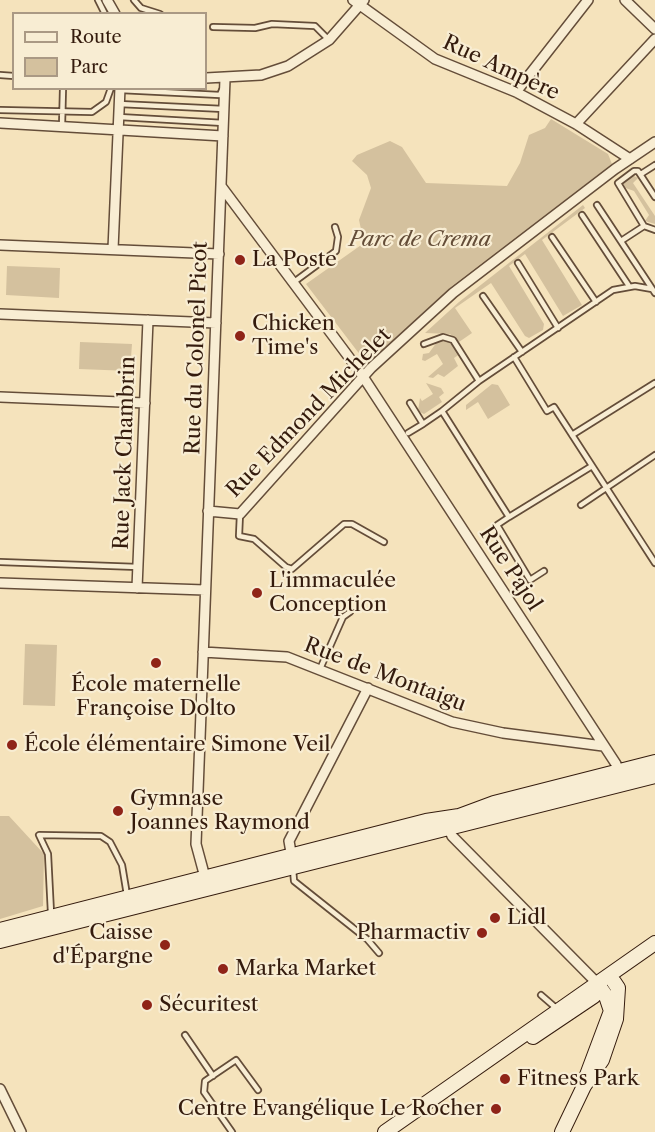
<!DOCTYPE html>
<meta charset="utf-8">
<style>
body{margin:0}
#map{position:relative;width:655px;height:1132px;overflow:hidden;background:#f5e3bc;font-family:"Libre Caslon Text",serif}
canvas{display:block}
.legend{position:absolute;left:12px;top:12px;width:195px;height:78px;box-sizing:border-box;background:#f8edd3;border:2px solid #aa9984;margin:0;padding:8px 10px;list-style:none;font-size:18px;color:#341b0d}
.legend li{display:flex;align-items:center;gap:12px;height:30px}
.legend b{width:30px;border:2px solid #aa9984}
</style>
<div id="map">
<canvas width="655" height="1132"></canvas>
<ul class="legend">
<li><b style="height:8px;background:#f8edd3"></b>Route</li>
<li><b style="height:16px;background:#d4c19e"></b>Parc</li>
</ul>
</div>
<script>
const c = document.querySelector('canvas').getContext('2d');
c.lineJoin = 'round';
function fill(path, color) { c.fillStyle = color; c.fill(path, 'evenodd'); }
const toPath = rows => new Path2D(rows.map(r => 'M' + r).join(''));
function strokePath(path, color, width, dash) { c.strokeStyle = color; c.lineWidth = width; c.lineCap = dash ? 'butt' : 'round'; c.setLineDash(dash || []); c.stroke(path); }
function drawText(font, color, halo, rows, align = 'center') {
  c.font = font + ' "Libre Caslon Text",serif'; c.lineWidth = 4.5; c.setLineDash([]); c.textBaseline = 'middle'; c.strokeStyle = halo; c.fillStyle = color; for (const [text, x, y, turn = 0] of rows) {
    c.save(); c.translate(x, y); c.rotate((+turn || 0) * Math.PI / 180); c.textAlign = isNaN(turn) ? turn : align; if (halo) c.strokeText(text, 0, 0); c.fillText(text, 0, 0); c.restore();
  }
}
fill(toPath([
 [551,119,608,154,612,164,452,286,372,361,364,360,306,284,364,243,359,220,371,188,367,175,352,161,357,155,390,141,402,147,426,183,507,186,520,163,529,135,545,128],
 [632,175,638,178,633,183,655,216,655,224,645,221,649,215,634,191,623,187,623,183],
 [583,205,585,208,542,240,582,305,563,316,525,254,509,266,544,324,543,330,529,338,525,336,491,283,455,308,472,333,459,342,450,334,425,333,459,302],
 [7,266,60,268,59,298,6,295],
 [443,339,452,342,460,354,454,358,458,366,444,377,438,374,433,378,428,377,443,364,437,354,425,361,422,360,423,354,429,353,437,342],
 [80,342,132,344,130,371,79,369],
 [426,383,441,388,444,393,439,397,442,402,424,414,418,411,420,398,422,401,433,394],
 [492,384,498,385,510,405,488,419,478,402,466,410,466,405],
 [25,644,57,645,55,706,23,705],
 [0,816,9,816,44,854,43,906,0,919]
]), '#d4c19e');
const lane = toPath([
 [98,0,105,14],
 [134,0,141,8,160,14],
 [213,27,255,28,272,24,315,26,329,40],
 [0,75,14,76],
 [120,90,220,95,222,90],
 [119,104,224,109],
 [0,110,92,112,106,102,111,88],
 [119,117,224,123],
 [62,126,63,88],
 [641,174,655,165],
 [597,205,655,293],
 [582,215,629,286],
 [644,226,618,183,634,171,638,171,655,197],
 [552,237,596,302],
 [621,241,644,226,655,230],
 [518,263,558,328],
 [294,282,336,251,338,237,335,227],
 [483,296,522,352],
 [424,344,443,337,453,340,479,381,442,411,509,517,497,525,530,580,544,571],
 [514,357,547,411,554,407,655,563],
 [479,381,613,290,635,286,652,289],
 [410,403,423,424,442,411],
 [408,433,423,424],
 [572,435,655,383],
 [581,505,655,455],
 [240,514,239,536,254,539,286,567,292,569,344,524,352,524,384,542],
 [509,517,592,466],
 [0,562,138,567],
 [320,669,343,617,350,612],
 [293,869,294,881,367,939,379,953],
 [51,913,48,854,39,835,101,836,110,842,122,865,127,895],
 [541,995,556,1008],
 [185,1035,213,1076],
 [232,1132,204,1092,205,1081,236,1060,258,1090]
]);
const street = toPath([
 [107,0,115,14],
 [353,0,435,59,516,92,576,124,630,159],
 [625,0,655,29],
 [206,78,261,75,288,66,329,40,364,0],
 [516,92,588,0],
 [0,123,223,136],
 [576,124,655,39],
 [221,186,360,372,616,764,620,775],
 [0,245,219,254],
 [113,249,120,88],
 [0,314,216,323],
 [0,397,145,403],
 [208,511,240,514,371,368,453,293,615,169,655,142],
 [0,583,205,590],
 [137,588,148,320],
 [203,652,287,657,452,722,503,733,603,746],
 [447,824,452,836,597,983],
 [292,858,289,841,368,688],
 [206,881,196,844,225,79],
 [0,1089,21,1132]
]);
const secondary = toPath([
 [0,930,426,821,459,816,494,803,655,762],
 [0,941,655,776],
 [533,1037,594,996],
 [587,1075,611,1011,606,996,597,983],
 [385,1132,655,943],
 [562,1132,584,1086,602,1060,616,1019,618,988,614,982]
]);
strokePath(lane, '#644d39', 8);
strokePath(street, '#644d39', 12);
strokePath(secondary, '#341b0d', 16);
strokePath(lane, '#f8edd3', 4.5);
strokePath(street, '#f8edd3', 9);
strokePath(secondary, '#f8edd3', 14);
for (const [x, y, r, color] of [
 [240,260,6,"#8f2418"],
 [240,336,6,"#8f2418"],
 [257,593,6,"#8f2418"],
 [156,663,6,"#8f2418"],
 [12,745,6,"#8f2418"],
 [118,811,6,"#8f2418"],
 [495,918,6,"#8f2418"],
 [482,933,6,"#8f2418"],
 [165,945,6,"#8f2418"],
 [223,969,6,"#8f2418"],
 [147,1005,6,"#8f2418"],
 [505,1079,6,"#8f2418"],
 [496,1109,6,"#8f2418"]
]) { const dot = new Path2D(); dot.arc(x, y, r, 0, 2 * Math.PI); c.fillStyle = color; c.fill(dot); strokePath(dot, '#f8edd3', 2); }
drawText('21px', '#341b0d', '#f8edd3', [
 ["Rue Ampère",501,68,25],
 ["Rue du Colonel Picot",197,348,-88],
 ["Rue Edmond Michelet",309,413,-46],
 ["Rue Jack Chambrin",125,453,-88],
 ["Rue Pajol",510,569,57],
 ["Rue de Montaigu",385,675,21]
]);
drawText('italic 21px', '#644d38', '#f8edd3', [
 ["Parc de Crema",420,240]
]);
drawText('21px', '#341b0d', '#f8edd3', [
 ["La Poste",252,260],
 ["Chicken",252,324],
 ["Time's",252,348],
 ["L'immaculée",269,581],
 ["Conception",269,605],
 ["École maternelle",156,685,"center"],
 ["Françoise Dolto",156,709,"center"],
 ["École élémentaire Simone Veil",24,745],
 ["Gymnase",130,799],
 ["Joannes Raymond",130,823],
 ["Lidl",507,918],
 ["Caisse",153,933,"right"],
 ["d'Épargne",153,957,"right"],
 ["Pharmactiv",470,933,"right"],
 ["Marka Market",235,969],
 ["Sécuritest",159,1005],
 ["Fitness Park",517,1079],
 ["Centre Evangélique Le Rocher",484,1109,"right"]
], 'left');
</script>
